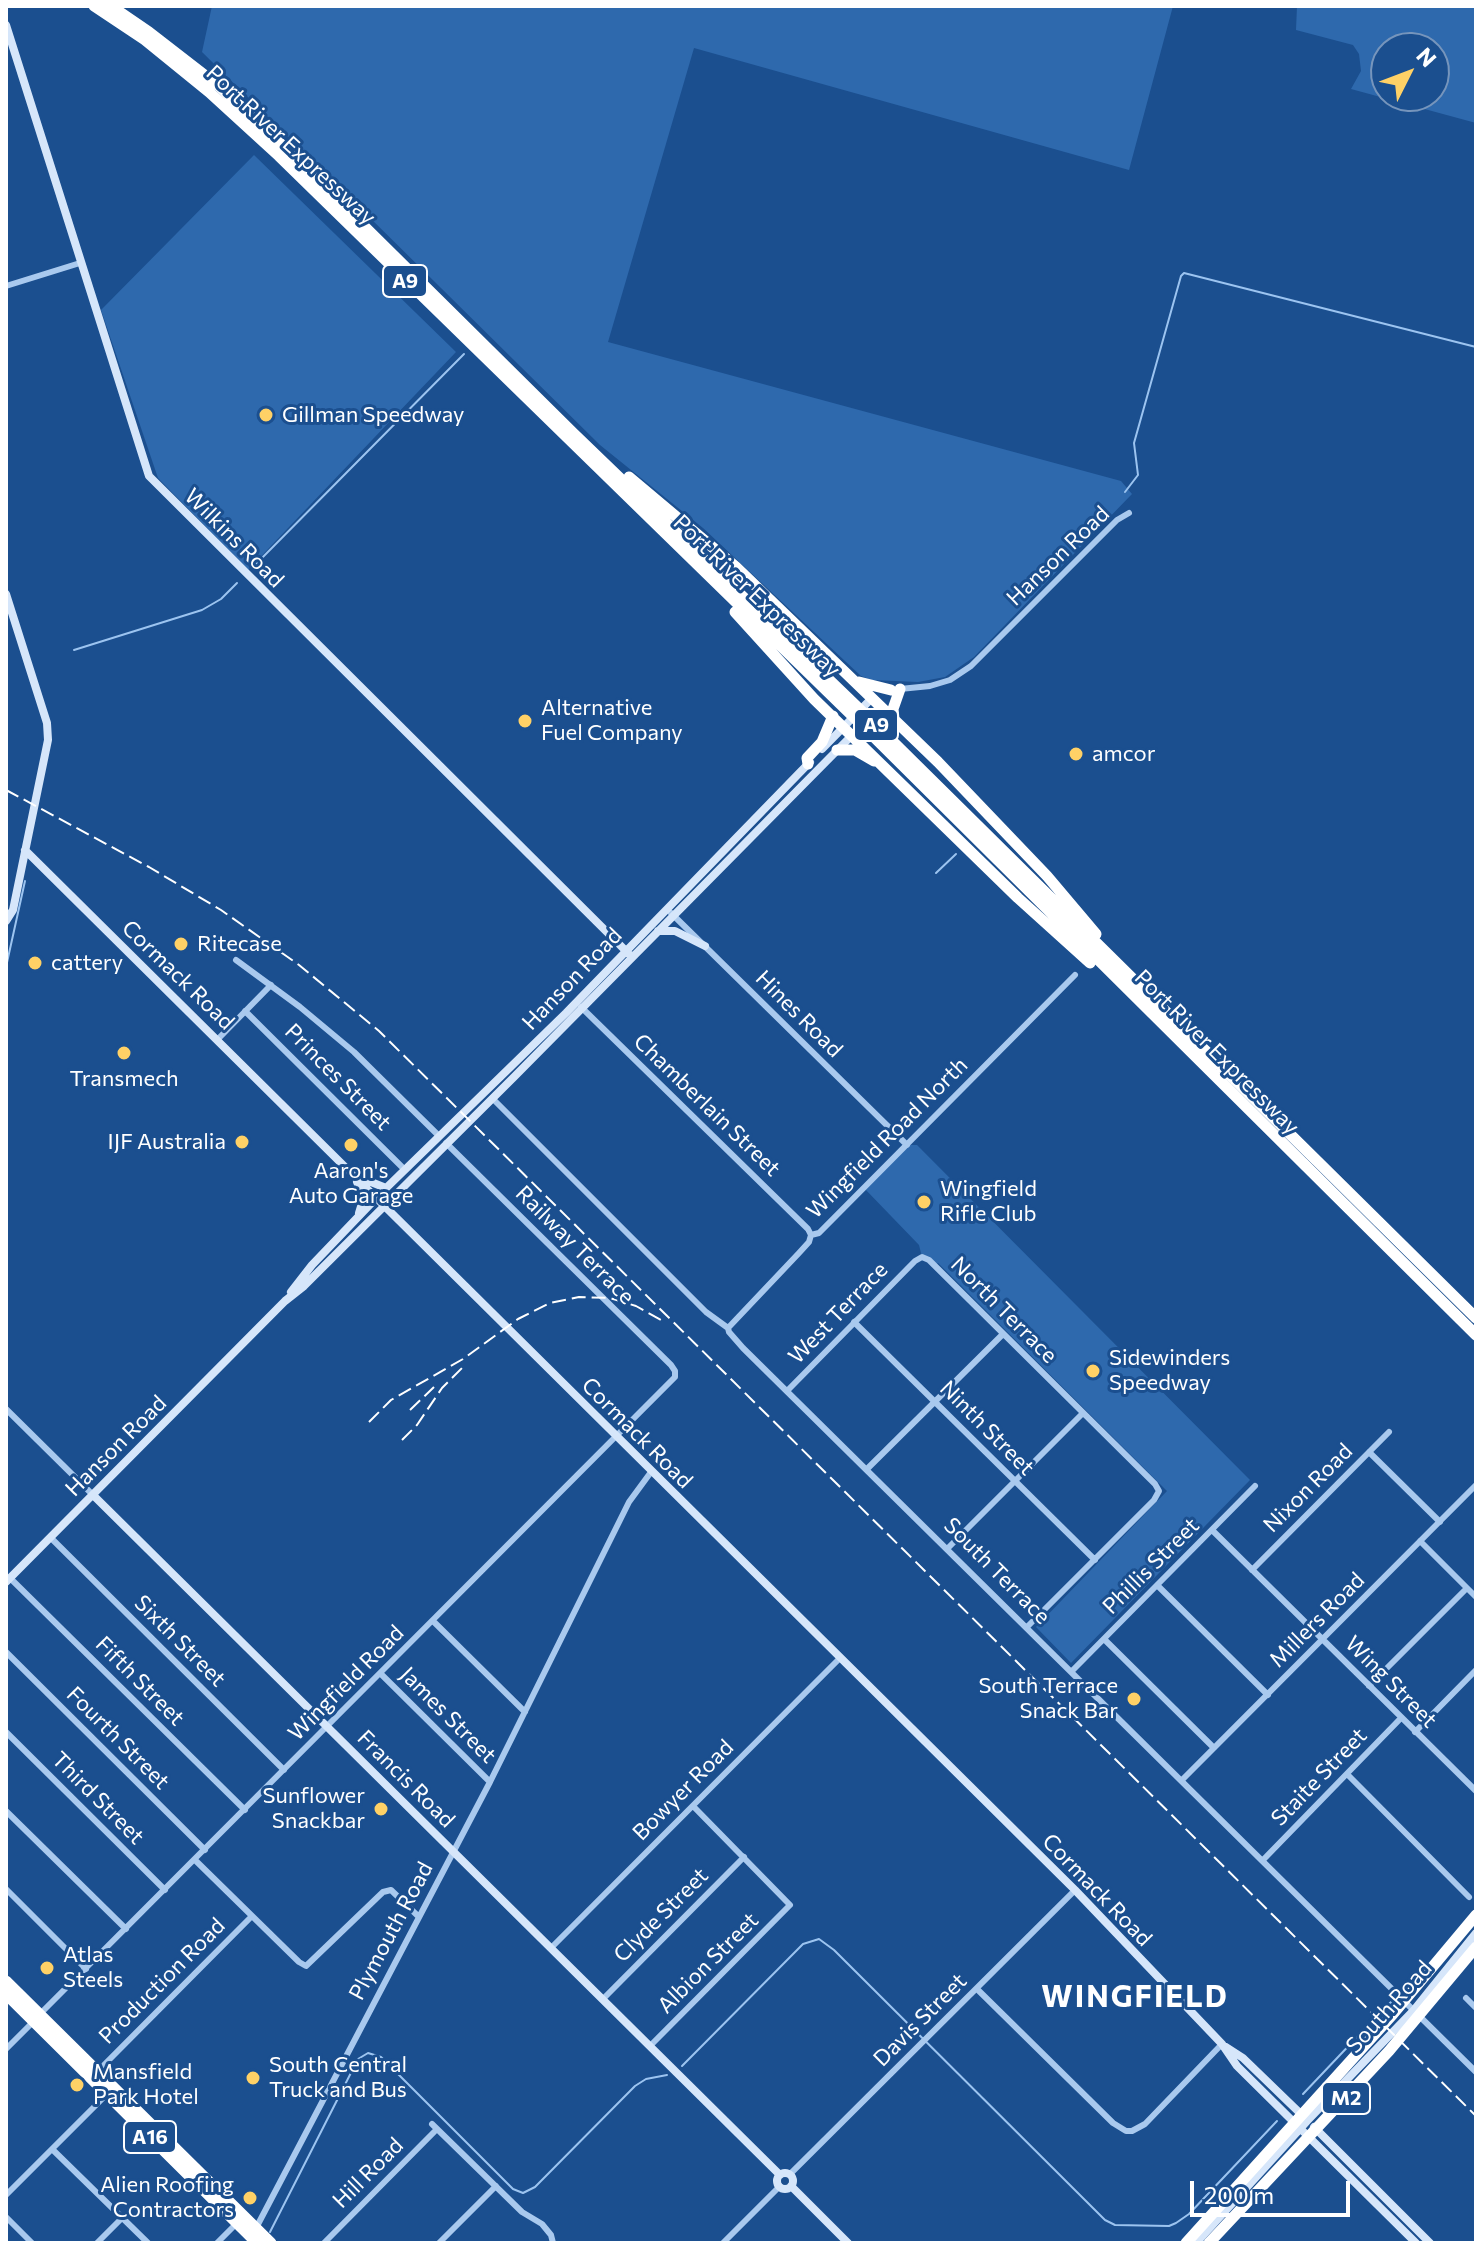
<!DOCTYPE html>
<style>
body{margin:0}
#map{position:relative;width:1482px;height:2249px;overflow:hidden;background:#1b4f8f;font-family:Commissioner,sans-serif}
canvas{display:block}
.frame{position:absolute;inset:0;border:8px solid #fff;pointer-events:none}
.north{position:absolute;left:1370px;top:32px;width:80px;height:80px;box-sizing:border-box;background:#1b4f8f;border:2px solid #7695bc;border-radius:50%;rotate:48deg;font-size:22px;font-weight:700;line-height:32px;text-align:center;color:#fff}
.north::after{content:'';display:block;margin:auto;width:28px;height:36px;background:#ffd166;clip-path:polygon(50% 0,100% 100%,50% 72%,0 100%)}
.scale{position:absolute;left:1190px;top:2181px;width:160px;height:36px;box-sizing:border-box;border:4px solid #fff;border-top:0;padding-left:10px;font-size:24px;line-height:28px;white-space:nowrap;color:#fff;-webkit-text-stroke:6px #1b4f8f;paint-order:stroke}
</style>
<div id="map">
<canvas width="1482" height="2249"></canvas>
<div class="frame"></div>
<div class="north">N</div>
<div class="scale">200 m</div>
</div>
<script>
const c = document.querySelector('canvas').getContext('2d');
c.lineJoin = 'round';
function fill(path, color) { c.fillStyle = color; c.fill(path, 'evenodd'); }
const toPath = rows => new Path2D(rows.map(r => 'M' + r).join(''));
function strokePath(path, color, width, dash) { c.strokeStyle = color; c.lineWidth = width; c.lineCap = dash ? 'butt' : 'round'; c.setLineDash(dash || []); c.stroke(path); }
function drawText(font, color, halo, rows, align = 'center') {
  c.font = font + ' Commissioner,sans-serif'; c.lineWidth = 6; c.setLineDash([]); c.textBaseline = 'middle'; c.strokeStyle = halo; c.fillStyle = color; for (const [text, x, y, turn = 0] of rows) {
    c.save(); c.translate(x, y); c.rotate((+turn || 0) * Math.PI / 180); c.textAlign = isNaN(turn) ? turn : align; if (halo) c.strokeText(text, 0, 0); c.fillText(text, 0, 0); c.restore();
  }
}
fill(toPath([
 [212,6,1173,6,1129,170,694,48,608,342,1121,481,1132,494,974,657,945,677,918,682,872,680,861,676,703,528,600,445,202,52],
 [1297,6,1476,6,1476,123,1351,89,1361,71,1359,54,1353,45,1296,30],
 [1434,48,1434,96,1386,96,1386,48],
 [254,155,456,352,248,570,158,478,101,310],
 [907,1145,917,1145,1250,1480,1071,1663,1036,1627,1167,1491,938,1263,934,1266,922,1257,919,1245,864,1188]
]), '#2e69ad');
strokePath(toPath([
 [1125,492,1138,475,1134,443,1181,276,1184,273,1476,347],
 [252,568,464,354],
 [74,650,202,610,221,599,237,583],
 [936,873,956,854],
 [6,967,25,881],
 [1405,1988,1419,1975],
 [1377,2016,1393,2000],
 [682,2066,803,1944,819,1939,834,1950,1105,2220,1115,2225,1169,2226,1176,2223,1189,2214,1277,2121],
 [1303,2094,1375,2018],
 [270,2232,358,2059,368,2053,381,2057,513,2189,523,2193,535,2187,635,2086,646,2079,667,2075]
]), '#9cc4f0', 2);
strokePath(toPath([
 [6,286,80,263],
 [900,689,930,686,950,680,971,666,1117,520,1129,513],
 [671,913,907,1145],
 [236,960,300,1007,354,1052,438,1135],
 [581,1007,808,1229,811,1235],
 [245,1011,404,1169],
 [218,1039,271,985],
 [492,1098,706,1312,728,1328,729,1332,743,1348,1476,2072],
 [854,1322,1095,1560],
 [728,1328,799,1253,809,1242,811,1235,819,1233,1075,975],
 [787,1391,915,1261,922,1257,929,1260,1155,1484,1159,1491,1154,1500,1027,1627],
 [6,1409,93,1495],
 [1369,1452,1440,1522],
 [867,1469,1003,1334],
 [1212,1530,1476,1791],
 [50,1537,284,1770],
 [1420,1541,1476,1597],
 [948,1548,1083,1413],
 [1252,1570,1389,1432],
 [10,1578,245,1810],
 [1157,1585,1268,1695],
 [433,1621,525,1712],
 [1104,1639,1214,1748],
 [6,1652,205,1850],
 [1072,1671,1255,1486],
 [381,1674,490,1782],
 [1369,1686,1467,1588],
 [6,1732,165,1890],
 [1415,1732,1476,1670],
 [1347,1774,1469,1897],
 [1182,1780,1476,1485],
 [6,1811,126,1929],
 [195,1860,299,1962,306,1966,383,1892,391,1890,419,1917],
 [1263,1860,1401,1718],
 [6,1889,86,1969],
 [551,1948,840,1658],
 [977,1989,1113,2123,1126,2131,1132,2131,1145,2124,1222,2044],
 [1466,1998,1476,2008],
 [603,1999,744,1857],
 [40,2014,675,1377,675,1371,671,1365,446,1143],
 [650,2046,790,1905,693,1806],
 [6,2049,34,2021],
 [98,2071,252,1916],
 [432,2124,522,2212,542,2224,551,2235,553,2243],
 [52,2149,148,2243],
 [790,2174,1075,1890],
 [6,2195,108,2093],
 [6,2217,32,2243],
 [255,2230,490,1782,629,1502,651,1472],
 [97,2243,122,2218],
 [217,2243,237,2223],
 [324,2243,437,2129],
 [439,2243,496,2186],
 [723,2243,780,2186]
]), '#a9c9ee', 6);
strokePath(toPath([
 [6,25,149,476,632,957],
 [6,594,47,723,48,740,13,910,6,921],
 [822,749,872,698],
 [25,850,1075,1890,1222,2044,1237,2066,1416,2243],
 [658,931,675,931,705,946],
 [361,1178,386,1188],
 [357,1182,364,1197,359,1213],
 [291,1292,312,1265,381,1193,566,1013,810,762],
 [93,1495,780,2175],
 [6,1582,285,1301,304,1286,514,1077,881,706],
 [1226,2047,1243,2058,1305,2118],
 [1314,2127,1430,2243],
 '777 2181a8 8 0 1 1 16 0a8 8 0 1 1-16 0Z',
 [791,2186,848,2243],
 [1196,2243,1307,2121,1414,2010,1476,1933]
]), '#d6e6fa', 8);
strokePath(toPath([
 [94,6,145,40,209,92,279,156,868,731,1476,1335],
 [111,6,149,32,220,87,284,147,573,433,877,726,1476,1318],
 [629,477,736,567,938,762,1047,876,1096,934],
 [735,612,814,699,1018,898,1090,963],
 [859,682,891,690],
 [894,719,893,709,900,689],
 [837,750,855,750,874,761],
 [808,764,807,758,822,742,833,716],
 [6,1981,271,2243],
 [6,1994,257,2243],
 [1186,2243,1393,2014,1476,1915],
 [1209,2243,1389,2051,1476,1947]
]), '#fff', 11);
strokePath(toPath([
 [6,790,149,867,221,910,299,965,379,1031,1476,2116],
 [410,1410,434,1387],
 [369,1422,391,1400,463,1359,518,1319,550,1303,579,1297,610,1298,636,1306,661,1320],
 [402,1440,417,1425,442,1388,464,1366]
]), '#fff', 2, [14, 6]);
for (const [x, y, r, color] of [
 [266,415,8,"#ffd166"],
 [525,721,8,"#ffd166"],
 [1076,754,8,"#ffd166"],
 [181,944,8,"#ffd166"],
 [35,963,8,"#ffd166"],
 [124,1053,8,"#ffd166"],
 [242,1142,8,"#ffd166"],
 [351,1145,8,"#ffd166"],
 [924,1202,8,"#ffd166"],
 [1093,1371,8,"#ffd166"],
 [1134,1699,8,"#ffd166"],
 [381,1809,8,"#ffd166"],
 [47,1968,8,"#ffd166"],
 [253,2078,8,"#ffd166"],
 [77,2085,8,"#ffd166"],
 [250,2198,8,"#ffd166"]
]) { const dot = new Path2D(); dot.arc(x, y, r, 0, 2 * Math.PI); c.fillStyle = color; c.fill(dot); strokePath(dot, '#1b4f8f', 3); }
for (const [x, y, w] of [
 [405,281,44],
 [876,725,44],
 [1346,2098,48],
 [150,2137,52]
]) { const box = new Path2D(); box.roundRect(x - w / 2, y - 16, w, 32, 6); c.fillStyle = '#1b4f8f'; c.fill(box); strokePath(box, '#fff', 2); }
drawText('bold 20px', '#fff', null, [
 ["A9",405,281],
 ["A9",876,725],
 ["M2",1346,2098],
 ["A16",150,2137]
]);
drawText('22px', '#fff', '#1b4f8f', [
 ["Port River Expressway",291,145,43],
 ["Wilkins Road",234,538,45],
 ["Hanson Road",1058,556,-44],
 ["Port River Expressway",757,596,44],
 ["Cormack Road",178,975,44],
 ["Hanson Road",572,979,-46],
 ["Hines Road",799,1014,45],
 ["Port River Expressway",1217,1052,45],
 ["Princes Street",338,1077,45],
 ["Chamberlain Street",707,1105,44],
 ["Wingfield Road North",887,1138,-45],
 ["Railway Terrace",575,1245,45],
 ["North Terrace",1004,1310,45],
 ["West Terrace",838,1313,-46],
 ["Ninth Street",987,1428,45],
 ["Cormack Road",637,1433,45],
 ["Hanson Road",116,1446,-45],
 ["Nixon Road",1308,1488,-45],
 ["Phillis Street",1151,1566,-45],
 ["South Terrace",997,1571,45],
 ["Millers Road",1317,1620,-45],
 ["Sixth Street",180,1641,45],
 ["Fifth Street",140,1681,45],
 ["Wing Street",1391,1682,45],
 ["Wingfield Road",346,1683,-45],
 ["James Street",448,1715,45],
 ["Fourth Street",118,1738,45],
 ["Staite Street",1319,1777,-46],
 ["Francis Road",406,1779,45],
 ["Bowyer Road",683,1790,-45],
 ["Third Street",98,1798,45],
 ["Cormack Road",1097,1890,46],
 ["Clyde Street",661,1915,-45],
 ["Plymouth Road",391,1931,-62],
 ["Albion Street",708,1963,-45],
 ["Production Road",162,1981,-45],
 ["South Road",1389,2007,-48],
 ["Davis Street",920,2020,-45],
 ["Hill Road",368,2173,-45]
]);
drawText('22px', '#fff', '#1b4f8f', [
 ["Gillman Speedway",282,415],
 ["Alternative",541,708],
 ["Fuel Company",541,733],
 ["amcor",1092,754],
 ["Ritecase",197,944],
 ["cattery",51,963],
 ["Transmech",124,1079,"center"],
 ["IJF Australia",226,1142,"right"],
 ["Aaron's",351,1171,"center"],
 ["Auto Garage",351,1196,"center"],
 ["Wingfield",940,1189],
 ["Rifle Club",940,1214],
 ["Sidewinders",1109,1358],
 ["Speedway",1109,1383],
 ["South Terrace",1118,1686,"right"],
 ["Snack Bar",1118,1711,"right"],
 ["Sunflower",365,1796,"right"],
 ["Snackbar",365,1821,"right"],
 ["Atlas",63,1955],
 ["Steels",63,1980],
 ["South Central",269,2065],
 ["Truck and Bus",269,2090],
 ["Mansfield",93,2072],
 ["Park Hotel",93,2097],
 ["Alien Roofing",234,2185,"right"],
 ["Contractors",234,2210,"right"]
], 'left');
c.letterSpacing = '2px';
drawText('bold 30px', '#fff', '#1b4f8f', [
 ["WINGFIELD",1135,1997]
]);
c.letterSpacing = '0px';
</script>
